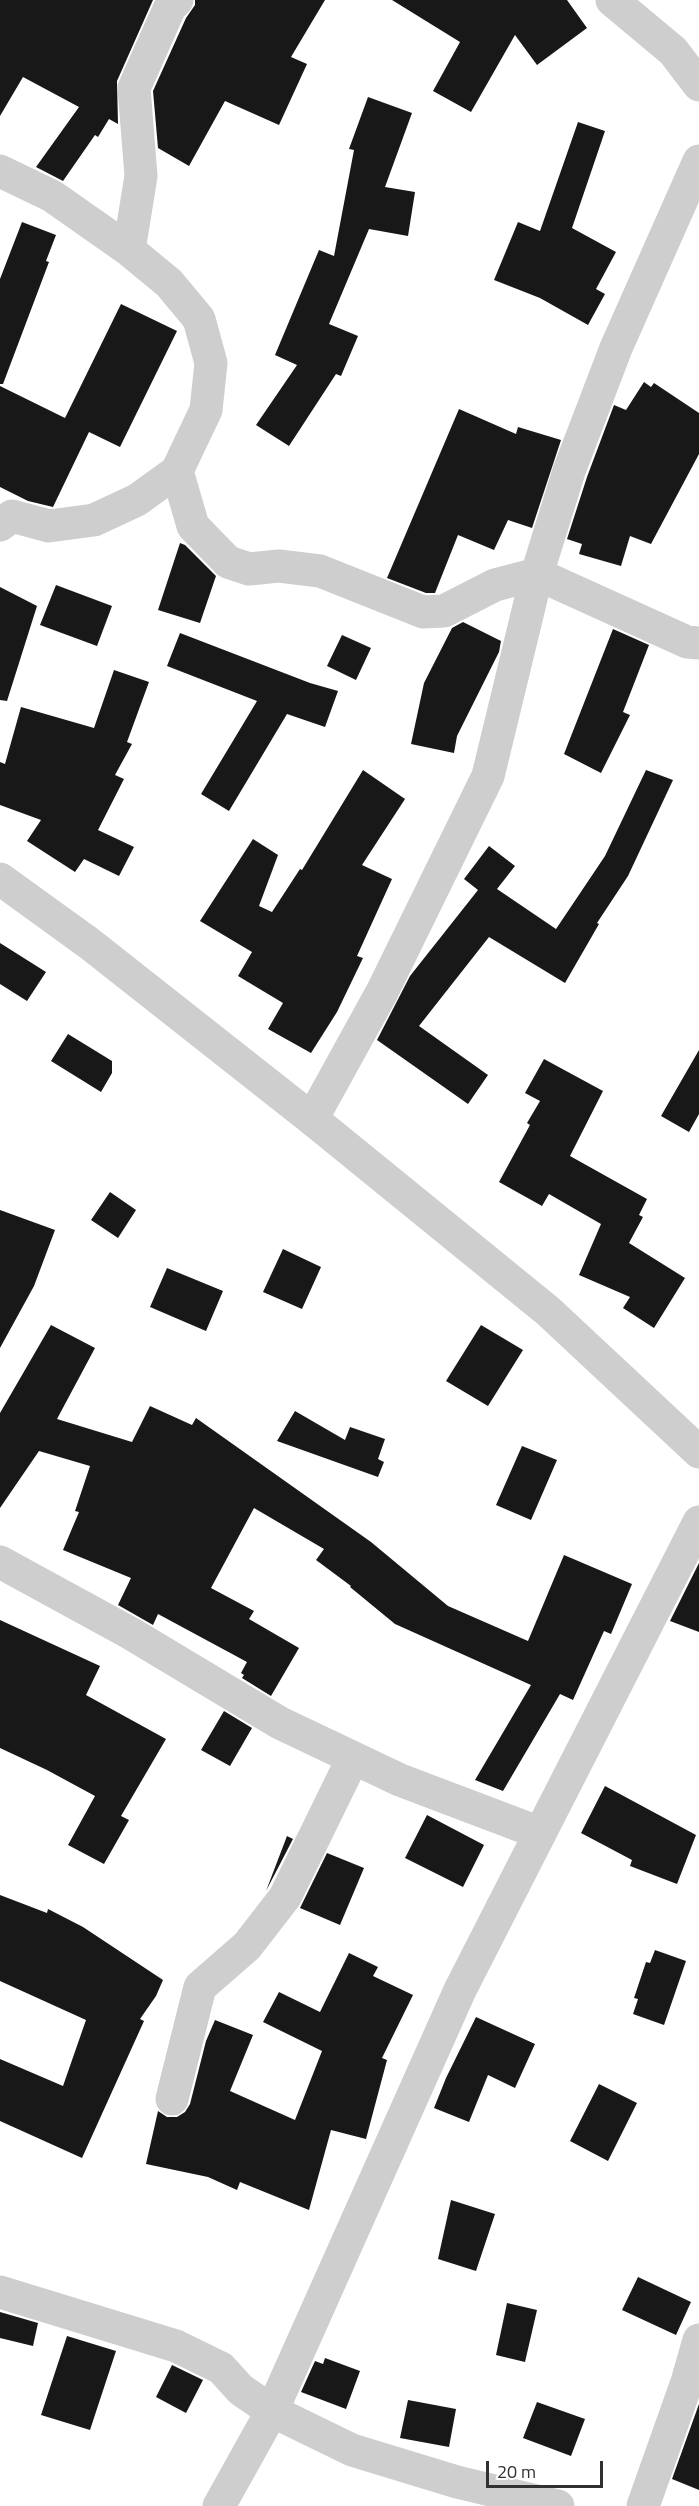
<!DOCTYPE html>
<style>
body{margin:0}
#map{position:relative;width:699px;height:2506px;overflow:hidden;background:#fff;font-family:"Titillium Web",sans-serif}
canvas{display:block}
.scale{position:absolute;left:486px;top:2461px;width:117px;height:27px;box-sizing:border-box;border:3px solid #313131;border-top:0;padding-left:8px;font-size:18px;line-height:21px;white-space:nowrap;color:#313131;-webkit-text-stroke:4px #fff;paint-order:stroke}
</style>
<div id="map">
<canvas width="699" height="2506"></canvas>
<div class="scale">20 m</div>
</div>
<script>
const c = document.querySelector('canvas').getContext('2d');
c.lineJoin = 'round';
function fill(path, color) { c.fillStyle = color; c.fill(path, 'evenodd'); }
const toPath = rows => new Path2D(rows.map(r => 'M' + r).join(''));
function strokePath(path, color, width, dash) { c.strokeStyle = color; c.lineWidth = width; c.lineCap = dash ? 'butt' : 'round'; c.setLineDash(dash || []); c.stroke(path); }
fill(toPath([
 [0,0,153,0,117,81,118,124,109,119,98,137,95,135,63,181,36,167,79,107,23,77,0,116],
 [195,0,325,0,291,57,307,64,279,125,225,101,189,166,158,148,153,91,186,18,195,5],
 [392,0,567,0,587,28,537,65,515,35,471,112,433,91,460,42],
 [368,97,412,113,385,187,415,192,408,236,369,229,329,324,358,336,341,376,336,374,289,446,256,425,297,365,275,355,319,250,334,256,354,150,349,149],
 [578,122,605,131,572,228,616,252,596,289,605,294,588,325,540,298,494,280,518,222,540,231],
 [22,222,56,235,46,261,49,262,3,384,0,384,0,279],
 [121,304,177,331,120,447,89,432,53,507,28,501,0,487,0,386,65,418],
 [644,382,651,387,654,383,699,413,699,454,651,544,630,536,621,566,579,554,582,544,567,539,587,477,614,405,626,410],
 [459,409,516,434,518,427,561,440,532,528,508,520,494,550,458,535,435,593,426,593,387,578],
 [180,543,185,545,216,576,200,623,158,610],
 [56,585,112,606,97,646,40,625],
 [0,587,37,606,7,701,0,700],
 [463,622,501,641,499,652,457,736,454,753,411,744,424,683,452,628],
 [613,629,649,645,623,712,630,715,601,773,564,754],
 [180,633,310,683,338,691,325,727,287,714,229,811,201,794,257,701,167,666],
 [342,635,371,648,356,680,327,666],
 [114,670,149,682,127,742,132,744,115,775,124,779,98,830,134,847,119,876,84,859,75,872,27,841,41,820,0,805,0,762,5,764,21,707,94,728],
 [363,770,405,799,362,865,392,879,357,956,363,958,337,1012,311,1053,268,1029,283,1003,238,976,252,952,200,921,253,839,278,855,259,906,272,912,300,869,302,870],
 [646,770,673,780,628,876,597,923,599,924,565,983,489,937,419,1026,488,1075,468,1104,377,1040,410,976,478,890,464,879,489,846,515,866,497,889,556,929,605,856],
 [0,943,46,972,27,1001,0,984],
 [68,1034,112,1061,112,1073,101,1092,51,1061],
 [699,1050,699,1114,689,1132,661,1116],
 [544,1059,603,1091,570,1156,647,1199,639,1215,643,1217,629,1243,685,1278,654,1328,623,1308,630,1297,579,1275,601,1224,549,1194,542,1206,499,1182,530,1125,527,1123,540,1101,525,1093],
 [110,1192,136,1210,118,1238,91,1220],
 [0,1210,55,1230,34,1286,0,1348],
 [283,1249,321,1267,302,1309,263,1292],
 [167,1268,223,1291,206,1331,150,1307],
 [51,1325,95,1348,57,1419,132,1442,150,1406,192,1425,196,1418,371,1542,448,1606,528,1641,564,1555,632,1584,611,1634,604,1631,573,1700,560,1694,503,1791,475,1780,531,1685,395,1624,350,1587,351,1586,316,1560,324,1549,254,1508,211,1588,254,1611,249,1619,299,1648,271,1696,242,1678,244,1675,241,1673,247,1662,158,1614,153,1625,118,1605,131,1578,63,1550,79,1512,75,1511,90,1466,39,1451,0,1508,0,1413],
 [481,1325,523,1350,488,1406,446,1381],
 [295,1411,345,1440,350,1427,385,1439,378,1459,384,1462,378,1477,277,1441],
 [522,1446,557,1460,531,1520,496,1505],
 [699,1563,699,1632,670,1621],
 [0,1620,100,1666,86,1695,166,1739,121,1816,129,1820,104,1864,68,1845,95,1796,47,1770,0,1748],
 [224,1711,252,1728,230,1766,201,1750],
 [605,1786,696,1835,677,1884,630,1866,632,1860,581,1833],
 [427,1815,484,1845,463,1887,405,1858],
 [287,1836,293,1839,266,1891],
 [327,1853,364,1868,340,1925,300,1908],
 [0,1895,47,1913,48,1909,83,1927,163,1980,156,1996,140,2019,144,2021,82,2158,0,2121,0,2059,63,2086,86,2020,0,1981],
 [655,1950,686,1961,664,2025,633,2014,638,1999,634,1998,646,1962,650,1963],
 [349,1953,378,1967,373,1976,413,1995,382,2058,387,2060,366,2139,331,2130,309,2210,240,2182,237,2190,208,2177,146,2164,158,2111,167,2117,177,2117,185,2112,190,2104,206,2041,215,2020,253,2035,230,2091,295,2120,322,2051,263,2022,279,1992,320,2012],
 [476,2017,535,2044,515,2088,488,2075,469,2122,434,2108,446,2078],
 [599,2084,637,2103,608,2161,570,2141],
 [451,2200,495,2214,476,2271,438,2259],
 [638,2277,691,2302,676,2335,622,2310],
 [507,2303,537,2310,525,2362,496,2355],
 [0,2312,38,2323,33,2346,0,2338],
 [67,2336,116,2351,90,2430,41,2415],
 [325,2358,360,2371,346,2409,301,2392,315,2361,323,2364],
 [172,2365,203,2380,186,2413,156,2397],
 [408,2400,456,2409,449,2447,400,2438],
 [537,2402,585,2419,571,2456,523,2438],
 [699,2404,699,2490,672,2479]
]), '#181818');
strokePath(toPath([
 [612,0,673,51,699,85],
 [0,171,52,196,129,250,169,283,199,319,211,363,206,410,177,471,137,500,94,520,49,526,12,516,0,525],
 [129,250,141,176,134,88,170,7,177,0],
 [177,471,193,526,228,562,249,569,279,566,320,571,423,612,444,611,495,585,537,574,687,642,699,643],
 [312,1119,382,992,488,776,537,574,569,471,616,348,699,161],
 [0,1562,130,1633,280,1723,400,1780,540,1833],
 [172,2099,200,1987,247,1946,285,1897,353,1758],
 [0,2292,176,2346,221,2368,241,2390,272,2411,352,2450,457,2482,558,2506],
 [219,2506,272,2411,460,1990,699,1522],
 [643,2506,687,2382,699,2340]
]), '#cecece', 33);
strokePath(toPath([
 [0,879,90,944,312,1119,548,1311,699,1452]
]), '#cecece', 33);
</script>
